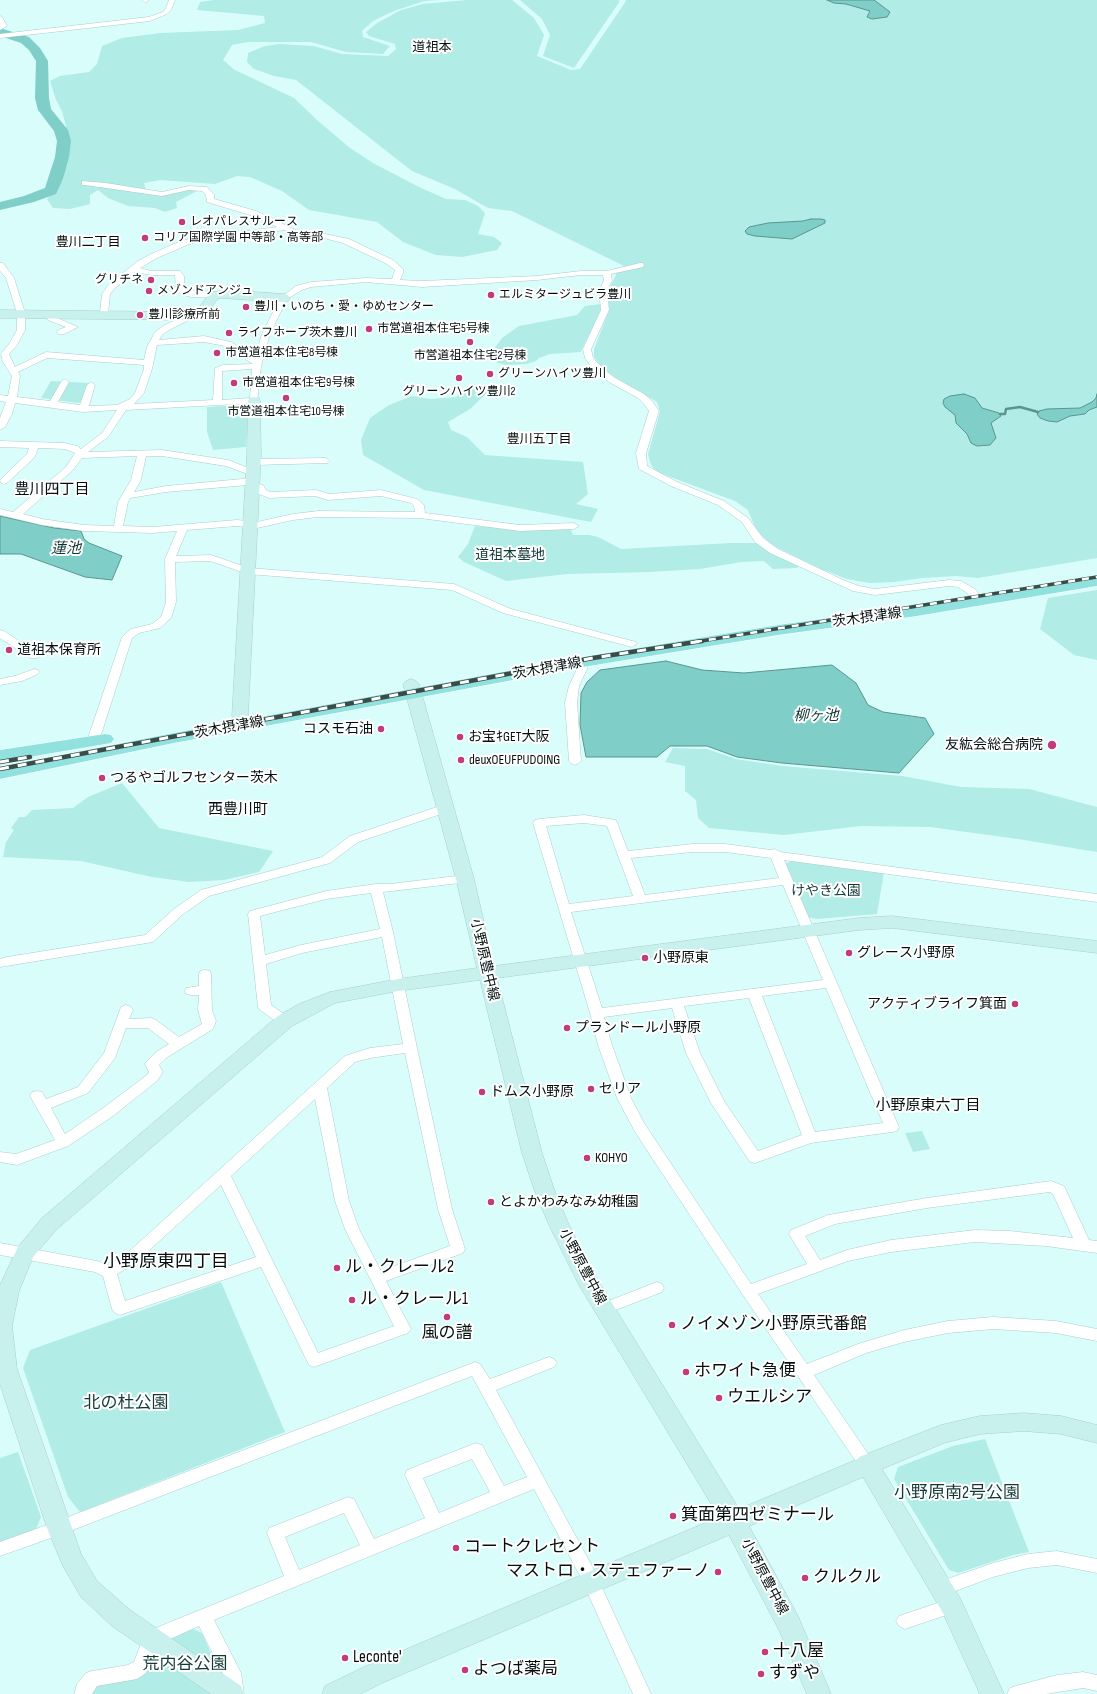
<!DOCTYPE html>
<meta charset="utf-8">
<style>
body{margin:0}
canvas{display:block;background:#d9fdfa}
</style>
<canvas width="1097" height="1694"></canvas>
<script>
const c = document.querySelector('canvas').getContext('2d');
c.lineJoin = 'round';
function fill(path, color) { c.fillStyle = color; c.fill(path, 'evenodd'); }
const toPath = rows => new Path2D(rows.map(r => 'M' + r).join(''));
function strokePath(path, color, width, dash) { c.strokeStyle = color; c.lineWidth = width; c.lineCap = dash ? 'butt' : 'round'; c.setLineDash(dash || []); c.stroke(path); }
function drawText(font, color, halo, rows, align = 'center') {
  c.font = font + ' "Sofia Sans Condensed","Noto Sans JP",sans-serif'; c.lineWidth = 4; c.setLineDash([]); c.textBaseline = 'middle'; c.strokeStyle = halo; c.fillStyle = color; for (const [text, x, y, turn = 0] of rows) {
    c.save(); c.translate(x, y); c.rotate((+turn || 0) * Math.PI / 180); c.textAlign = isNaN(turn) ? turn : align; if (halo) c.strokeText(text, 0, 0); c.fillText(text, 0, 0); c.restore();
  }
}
fill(toPath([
 [214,0,441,0,424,1,394,11,373,21,362,31,363,37,390,46,383,54,346,52,311,42,248,42,232,45,223,60,235,70,294,98,317,120,350,148,373,163,419,187,446,199,465,200,478,206,485,213,478,234,494,237,502,243,497,250,462,257,436,255,403,242,377,222,309,210,282,191,250,177,237,176,215,184,160,180,144,183,147,194,159,195,180,189,197,191,176,202,177,208,165,212,155,208,128,206,108,198,98,190,90,195,90,204,70,209,53,208,47,199,63,180,67,153,66,126,62,111,56,100,50,81,60,76,89,72,97,64,102,46,122,38,160,33,238,30,265,23,264,16,197,10,200,2],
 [467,0,512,0,534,18,544,35,537,56,571,70,580,69,626,1,625,0,1097,0,1097,558,978,578,956,576,922,578,894,582,870,583,847,579,821,569,772,545,756,530,748,510,735,501,657,472,651,465,648,454,660,412,657,402,616,378,603,369,594,357,594,349,609,310,608,291,616,275,614,269,624,266,512,211,488,208,455,189,412,171,296,80,274,76,254,69,247,62,248,53,265,46,280,44,314,46,342,54,388,56,396,49,395,44,369,36,366,32,377,23,401,10,423,4],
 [520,0,618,0,620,1,574,68,543,56,550,35,542,19],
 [601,304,601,310,582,349,581,352,550,354,539,358,536,361,526,364,506,365,495,362,494,349,502,338,519,326,577,315,585,306],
 [51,381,89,383,82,401,78,403,41,398],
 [477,388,491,389,470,409,448,422,451,430,467,437,485,455,583,462,588,494,576,504,598,509,591,522,424,490,363,455,361,440,370,418,389,405,412,396,431,399,456,397,466,390],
 [244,405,248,407,246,447,213,450,207,432,207,407],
 [475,526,515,529,570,527,573,535,589,535,598,537,621,549,731,543,756,543,772,554,799,566,797,568,773,569,764,561,741,562,700,569,649,572,567,574,506,581,464,562,458,557,468,544],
 [1097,590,1097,660,1074,655,1040,629,1048,598],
 [673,748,707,749,736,759,782,766,902,776,961,787,1029,789,1097,807,1097,852,1018,839,930,827,861,826,784,835,709,828,698,818,696,800,685,791,685,766,665,762],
 [122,783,159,828,273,851,259,872,224,880,189,882,152,877,81,861,3,857,6,842,14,830,11,828,19,817,25,817,32,810,73,808,88,797],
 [793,860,884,872,877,914,817,919,807,917,785,864],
 [922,1131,930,1149,913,1152,905,1133],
 [221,1282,285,1432,80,1512,68,1497,23,1368,30,1350],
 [985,1439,1029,1552,1013,1555,958,1573,949,1570,894,1479,898,1467,953,1446],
 [18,1452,41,1517,36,1529,0,1542,0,1458],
 [193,1629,202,1633,229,1694,88,1694,96,1685,148,1661,176,1635]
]), '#b1ece7');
const water = toPath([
 [827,0,874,0,890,12,887,17,872,19,867,17,870,11,846,4,834,3,827,0],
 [811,219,821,219,825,220,825,223,792,239,755,236,747,234,745,231,749,227,768,223,803,221,811,219],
 [964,394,975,398,982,408,999,413,1001,416,991,423,996,438,990,445,977,446,971,443,967,434,956,423,955,415,945,407,943,403,944,399,950,396,964,394],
 [1097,394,1097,407,1089,410,1085,414,1070,416,1057,422,1048,421,1040,418,1037,414,1039,411,1047,409,1080,408,1092,402,1096,398,1097,394],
 [0,516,54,528,81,531,84,539,89,543,122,556,112,580,85,577,21,554,0,554,0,516],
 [666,661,702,670,744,673,832,665,856,683,868,705,883,712,925,718,934,734,899,773,782,763,737,757,707,746,670,746,657,757,586,757,580,725,581,693,587,682,600,670,666,661]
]);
fill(water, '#80cec8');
strokePath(water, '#5b9590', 1);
strokePath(toPath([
 [1000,414,1005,414,1006,409,1020,407,1038,412]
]), '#5b9590', 2.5);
fill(toPath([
 [0,28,29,37,40,48,48,61,49,98,51,109,68,130,71,141,69,157,63,179,56,194,34,202,0,210,0,202,24,196,45,188,55,157,57,141,54,131,38,110,35,98,36,61,29,50,21,43,0,36,0,28]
]), '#80cec8');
const street = toPath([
 [142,0,148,0,148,1,145,3,142,0],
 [169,0,175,0,171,10,167,14,150,21,0,38,0,34,149,17,163,12,166,8,169,0],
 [0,16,2,17,7,26,0,30,0,16],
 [82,181,106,183,162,192,189,186,207,187,214,194,214,199,256,211,302,233,320,233,349,239,393,260,403,269,403,273,400,280,422,281,537,276,581,271,607,271,640,263,643,263,644,265,643,267,611,274,612,281,607,290,609,310,591,349,593,358,603,369,615,378,644,394,652,401,659,411,646,453,647,466,677,482,724,501,748,518,763,538,778,549,843,580,859,586,875,589,949,580,961,581,975,589,984,601,979,604,975,603,967,593,958,587,949,586,875,595,853,591,770,553,755,542,742,522,718,505,671,486,639,469,636,453,649,411,645,405,638,398,609,382,597,373,585,358,583,349,601,310,599,290,604,281,603,275,581,275,537,280,422,287,366,282,311,287,302,290,287,299,270,334,261,366,257,403,126,410,108,437,88,452,162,450,228,460,256,471,258,473,253,476,226,466,162,456,146,456,141,480,134,492,166,486,253,478,258,481,255,483,263,485,266,490,270,492,316,490,329,494,381,490,417,499,424,505,425,513,520,525,574,523,579,526,574,529,520,531,420,518,318,517,293,520,257,528,237,526,187,530,176,556,211,555,249,568,454,584,511,609,636,642,637,644,632,647,503,613,452,590,248,574,210,561,175,562,176,602,171,618,160,628,139,633,132,638,99,741,97,743,89,743,87,741,122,637,131,629,152,624,161,617,166,602,165,559,177,531,153,533,84,531,42,525,0,515,0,509,13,512,66,467,75,453,65,449,38,448,35,457,7,483,4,484,1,483,0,480,27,454,29,448,0,447,0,441,65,443,77,446,81,449,102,433,117,410,83,412,15,403,12,414,5,427,0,430,0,418,6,402,0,401,0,395,8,396,12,376,3,362,1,354,9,344,17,330,17,313,6,278,0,271,0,263,3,263,14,278,25,313,25,330,17,345,9,354,15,367,46,352,144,360,147,347,155,332,163,326,190,313,193,314,194,316,193,318,169,330,162,335,159,340,204,336,231,342,255,357,262,334,280,298,296,286,311,282,366,278,392,279,395,270,387,264,343,243,320,237,301,237,285,230,196,242,187,245,157,258,140,268,151,271,180,271,184,276,184,288,187,290,217,292,221,295,220,297,191,297,181,294,176,289,175,275,151,275,135,272,115,288,110,294,108,314,107,316,101,316,100,314,102,294,109,284,138,261,151,254,181,241,196,238,277,227,250,215,207,202,206,195,202,191,189,190,162,196,85,185,82,185,82,181],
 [204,342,225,346,253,364,223,365,215,368,213,400,134,404,144,393,152,369,157,345,204,342],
 [47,358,144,365,144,369,135,393,130,399,117,405,89,406,95,385,91,382,87,385,80,405,58,402,69,382,65,379,61,382,50,401,17,397,20,376,18,372,47,358],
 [252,369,250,398,222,400,222,371,252,369],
 [137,456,131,480,118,502,114,526,84,525,42,519,23,514,72,471,82,458,137,456],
 [248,485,249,488,256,489,259,494,269,498,315,496,328,500,381,496,411,503,414,506,415,512,318,511,293,514,257,522,237,520,153,527,123,526,128,502,130,498,166,492,248,485],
 [50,311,53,312,55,317,78,327,64,334,58,334,57,332,58,330,66,327,48,320,46,314,50,311],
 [325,458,328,459,330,461,328,463,254,465,249,462,254,459,325,458],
 [0,630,4,631,38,654,39,656,38,658,30,658,0,638,0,630],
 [583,659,588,662,587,669,579,686,577,702,581,761,579,763,575,765,571,763,569,761,565,702,569,686,577,669,578,662,583,659],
 [34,669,38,670,39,672,38,674,22,681,0,685,0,679,15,676,34,669],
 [446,804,450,805,452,808,450,811,358,842,330,863,209,896,182,915,153,942,0,967,0,959,7,957,145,935,174,909,201,890,322,857,350,836,446,804],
 [584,815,616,820,628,851,693,844,725,844,771,850,775,849,780,852,1097,894,1097,902,784,860,899,1127,897,1131,892,1132,811,1143,755,1163,750,1162,711,1103,686,1053,672,1008,604,1017,612,1045,631,1098,644,1123,751,1284,807,1264,789,1234,791,1230,828,1215,927,1198,1051,1181,1064,1186,1089,1240,1097,1241,1097,1253,1046,1246,975,1242,891,1252,848,1261,758,1294,807,1364,858,1344,904,1330,948,1321,993,1317,1056,1321,1097,1329,1097,1341,1056,1333,993,1329,948,1333,904,1342,866,1353,814,1375,875,1464,873,1469,867,1471,861,1469,743,1295,650,1155,634,1130,617,1098,598,1045,590,1013,533,823,535,820,539,819,584,815],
 [584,823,607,826,633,896,569,904,546,826,584,823],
 [693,852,725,852,771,858,779,878,645,895,631,858,693,852],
 [783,885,823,980,602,1008,571,912,783,885],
 [826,988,883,1123,815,1132,762,996,826,988],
 [749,998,802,1135,758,1151,724,1101,700,1053,684,1006,749,998],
 [1050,1192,1053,1194,1073,1238,1010,1231,975,1230,891,1240,847,1250,820,1260,805,1236,835,1224,927,1208,1050,1192],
 [465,875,469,876,471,879,469,882,383,892,393,932,417,1048,452,1209,465,1249,463,1253,386,1281,411,1329,408,1333,314,1367,309,1365,261,1267,120,1315,115,1313,112,1309,103,1276,95,1272,0,1255,0,1243,97,1261,108,1265,124,1256,345,1056,370,1048,403,1044,382,937,302,953,266,964,271,1005,290,1018,292,1021,290,1024,285,1026,280,1024,260,1010,258,1007,248,914,250,911,326,891,376,884,390,884,465,875],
 [371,893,380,929,301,945,265,955,260,916,326,899,371,893],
 [405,1053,438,1209,450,1246,381,1271,359,1229,349,1201,327,1088,355,1062,370,1058,405,1053],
 [315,1099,335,1201,345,1229,394,1326,318,1353,231,1176,315,1099],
 [221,1185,256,1257,125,1301,117,1274,134,1264,221,1185],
 [205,970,210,971,211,974,212,1010,216,1021,213,1029,166,1058,159,1065,163,1072,157,1081,113,1116,68,1146,17,1165,0,1162,0,1152,16,1154,55,1140,30,1096,32,1092,37,1091,42,1092,46,1099,78,1087,104,1053,121,1007,126,1005,131,1007,133,1010,129,1019,151,1018,156,1020,179,1037,202,1024,198,1010,199,995,191,995,186,994,185,991,186,988,199,986,199,974,200,971,205,970],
 [126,1028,148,1028,169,1044,156,1052,147,1061,145,1064,149,1072,147,1075,103,1108,65,1134,51,1108,88,1093,115,1058,126,1028],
 [657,1282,662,1284,664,1288,662,1292,603,1315,598,1313,595,1309,598,1305,657,1282],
 [549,1357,554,1359,557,1363,554,1367,496,1390,592,1566,651,1694,633,1694,580,1576,534,1489,214,1620,241,1673,244,1694,226,1694,223,1674,199,1626,170,1639,160,1647,153,1657,146,1673,137,1679,97,1686,92,1694,74,1694,77,1684,86,1673,92,1671,128,1665,134,1662,140,1646,148,1635,158,1627,284,1576,267,1533,269,1528,348,1497,354,1499,374,1539,425,1518,405,1475,407,1470,476,1443,482,1445,504,1486,527,1477,472,1376,65,1533,0,1556,0,1542,55,1522,470,1364,475,1362,480,1364,490,1379,549,1357],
 [472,1459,490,1492,439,1513,423,1478,472,1459],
 [344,1513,360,1545,299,1570,285,1537,344,1513],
 [1057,1551,1097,1559,1097,1573,1057,1565,1028,1568,993,1577,942,1596,936,1593,934,1588,936,1583,993,1563,1028,1554,1057,1551],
 [952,1598,958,1601,960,1606,958,1611,905,1629,899,1626,896,1621,899,1616,952,1598],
 [1083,1672,1097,1675,1097,1691,1083,1688,1046,1694,1007,1694,1010,1688,1016,1686,1057,1675,1083,1672]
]);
const secondary = toPath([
 [227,290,284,294,288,295,290,298,288,301,284,302,220,298,216,301,206,315,201,318,190,320,0,318,0,310,190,312,198,309,208,295,213,292,227,290],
 [254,397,259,398,260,401,261,454,248,716,246,719,240,721,234,719,232,716,247,454,248,401,249,398,254,397],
 [411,679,416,681,419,684,474,879,494,966,859,918,892,916,1097,941,1097,953,892,928,859,930,497,978,542,1153,554,1189,569,1225,594,1274,739,1509,858,1459,859,1457,941,1425,980,1416,1024,1413,1061,1416,1097,1425,1097,1443,1061,1434,1024,1431,980,1434,944,1443,882,1469,960,1598,1004,1694,980,1694,943,1613,863,1477,749,1526,798,1616,831,1694,807,1694,779,1630,729,1535,382,1683,360,1694,322,1694,325,1686,364,1667,719,1517,579,1285,549,1225,534,1189,522,1153,480,980,398,991,335,1003,292,1026,56,1230,33,1257,19,1291,12,1326,17,1369,81,1554,97,1581,130,1610,241,1686,244,1694,211,1694,112,1626,81,1597,63,1566,47,1528,0,1384,0,1285,18,1247,42,1218,278,1016,299,1004,330,992,398,979,477,968,456,879,403,684,406,681,411,679]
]);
const primary = toPath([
 [1097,576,1097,586,917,616,778,635,583,667,174,743,0,779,0,767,174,733,583,657,778,625,917,606,1097,576],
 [105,734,111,735,114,739,111,743,0,762,0,750,105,734]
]);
strokePath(street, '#aacdca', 1);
strokePath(secondary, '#aacdca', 1);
strokePath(primary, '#fff', 1);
fill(street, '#fff');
fill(secondary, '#c8f1ee');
fill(primary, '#91e2de');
const railFar1 = toPath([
 [695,642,1097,577]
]);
const rail = toPath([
 [0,762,30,757],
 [0,769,593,658,702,641]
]);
strokePath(railFar1, '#3a4c4a', 3.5);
strokePath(rail, '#3a4c4a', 4.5);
strokePath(railFar1, '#fff', 2.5, [7]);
strokePath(rail, '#fff', 3, [9]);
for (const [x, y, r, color] of [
 [182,222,4,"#c13b7d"],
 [145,238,4,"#c13b7d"],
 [151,280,4,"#c13b7d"],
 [149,291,4,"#c13b7d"],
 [491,295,4,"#c13b7d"],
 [246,307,4,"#c13b7d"],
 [140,315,4,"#c13b7d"],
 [369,329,4,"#c13b7d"],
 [229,333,4,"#c13b7d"],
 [470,342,4,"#c13b7d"],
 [217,353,4,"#c13b7d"],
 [490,374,4,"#c13b7d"],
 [459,378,4,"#c13b7d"],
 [234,383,4,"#c13b7d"],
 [286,398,4,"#c13b7d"],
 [9,650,4,"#c13b7d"],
 [381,729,4,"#c13b7d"],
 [460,737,4,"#c13b7d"],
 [1052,745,5,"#c13b7d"],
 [461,760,4,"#c13b7d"],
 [102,778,4,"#c13b7d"],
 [849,953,4,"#c13b7d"],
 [645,958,4,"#c13b7d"],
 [1015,1004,4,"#c13b7d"],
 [567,1028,4,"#c13b7d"],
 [591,1089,4,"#c13b7d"],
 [482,1092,4,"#c13b7d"],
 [587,1158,4,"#c13b7d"],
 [491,1202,4,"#c13b7d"],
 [337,1268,4,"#c13b7d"],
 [352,1300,4,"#c13b7d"],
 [447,1317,4,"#c13b7d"],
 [672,1325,4,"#c13b7d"],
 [686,1372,4,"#c13b7d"],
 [719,1398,4,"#c13b7d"],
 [673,1516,4,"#c13b7d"],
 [456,1548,4,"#c13b7d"],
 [718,1572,4,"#c13b7d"],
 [805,1578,4,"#c13b7d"],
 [765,1652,4,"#c13b7d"],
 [345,1658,4,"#c13b7d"],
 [465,1670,4,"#c13b7d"],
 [761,1674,4,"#c13b7d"]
]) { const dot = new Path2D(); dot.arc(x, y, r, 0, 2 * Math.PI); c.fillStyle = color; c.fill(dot); strokePath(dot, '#fff', 1.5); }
drawText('12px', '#04100f', '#fff', [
 ["レオパレスサルース",190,222],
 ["コリア国際学園 中等部・高等部",153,238],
 ["グリチネ",143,280,"right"],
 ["メゾンドアンジュ",157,291],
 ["エルミタージュビラ豊川",499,295],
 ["豊川・いのち・愛・ゆめセンター",254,307],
 ["豊川診療所前",148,315],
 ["市営道祖本住宅5号棟",377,329],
 ["ライフホープ茨木豊川",237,333],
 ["市営道祖本住宅8号棟",225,353],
 ["市営道祖本住宅2号棟",470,356,"center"],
 ["グリーンハイツ豊川",498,374],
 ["市営道祖本住宅9号棟",242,383],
 ["グリーンハイツ豊川2",459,392,"center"],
 ["市営道祖本住宅10号棟",286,412,"center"]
], 'left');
drawText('13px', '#04100f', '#fff', [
 ["道祖本",432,48],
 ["豊川二丁目",88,243],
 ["豊川五丁目",539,440]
]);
drawText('14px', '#133937', '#fff', [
 ["道祖本墓地",510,555],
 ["けやき公園",826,891]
]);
drawText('14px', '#04100f', '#fff', [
 ["茨木摂津線",867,618,-8],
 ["茨木摂津線",547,669,-10],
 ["茨木摂津線",229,728,-10],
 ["小野原豊中線",484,960,77],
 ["小野原豊中線",582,1267,62],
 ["小野原豊中線",764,1577,62]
]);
drawText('14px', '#04100f', '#fff', [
 ["道祖本保育所",17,650],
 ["コスモ石油",373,729,"right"],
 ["お宝ｷGET大阪",468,737],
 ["友紘会総合病院",1043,745,"right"],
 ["deuxOEUFPUDOING",469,760],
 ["つるやゴルフセンター茨木",110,778],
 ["グレース小野原",857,953],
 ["小野原東",653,958],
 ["アクティブライフ箕面",1007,1004,"right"],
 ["プランドール小野原",575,1028],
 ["セリア",599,1089],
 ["ドムス小野原",490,1092],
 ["KOHYO",595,1158],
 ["とよかわみなみ幼稚園",499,1202]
], 'left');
drawText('15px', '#04100f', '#fff', [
 ["豊川四丁目",52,490],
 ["西豊川町",238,810],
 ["小野原東六丁目",928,1106]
]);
drawText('italic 15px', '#103734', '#fff', [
 ["蓮池",66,549],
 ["柳ヶ池",816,716]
]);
drawText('17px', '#04100f', '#fff', [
 ["ル・クレール2",345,1268],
 ["ル・クレール1",360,1300],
 ["ノイメゾン小野原弐番館",680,1325],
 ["風の譜",447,1334,"center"],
 ["ホワイト急便",694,1372],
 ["ウエルシア",727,1398],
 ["箕面第四ゼミナール",681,1516],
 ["コートクレセント",464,1548],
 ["マストロ・ステェファーノ",710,1572,"right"],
 ["クルクル",813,1578],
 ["十八屋",773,1652],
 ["Leconte'",353,1658],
 ["よつば薬局",473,1670],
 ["すずや",769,1674]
], 'left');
drawText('17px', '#133937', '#fff', [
 ["北の杜公園",126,1404],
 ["小野原南2号公園",957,1494],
 ["荒内谷公園",185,1665]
]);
drawText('18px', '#04100f', '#fff', [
 ["小野原東四丁目",166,1262]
]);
</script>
